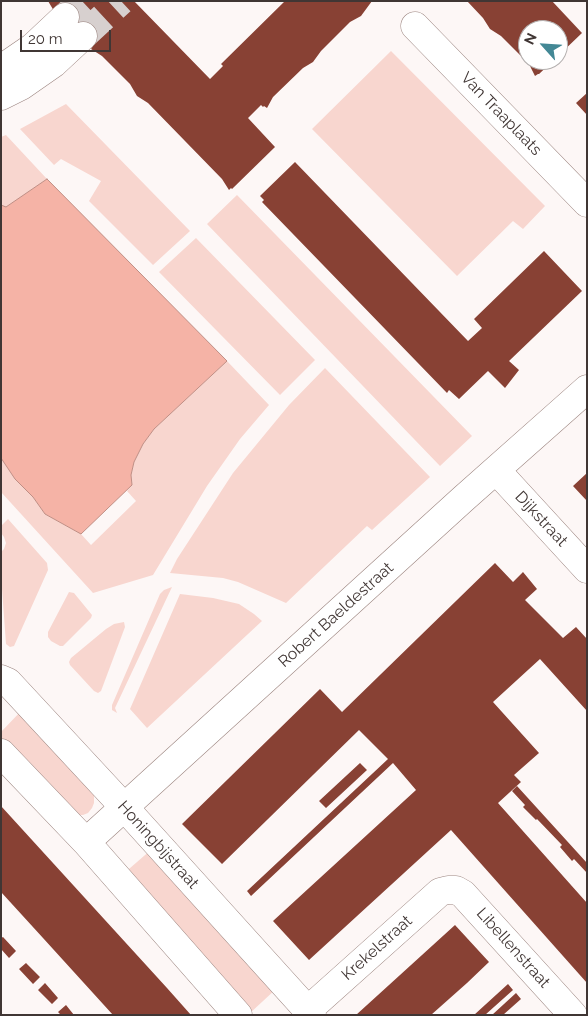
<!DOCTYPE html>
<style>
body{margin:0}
#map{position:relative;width:588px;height:1016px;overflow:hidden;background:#fdf7f6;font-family:Raleway,sans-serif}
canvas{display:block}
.frame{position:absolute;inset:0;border:2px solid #403634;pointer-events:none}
.north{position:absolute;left:518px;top:20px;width:50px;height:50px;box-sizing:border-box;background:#fff;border:1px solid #b3afae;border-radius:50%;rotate:296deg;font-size:14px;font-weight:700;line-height:20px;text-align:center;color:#403634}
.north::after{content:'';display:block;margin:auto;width:18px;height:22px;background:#438895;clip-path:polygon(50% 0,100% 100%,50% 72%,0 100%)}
.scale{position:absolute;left:20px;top:30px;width:91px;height:22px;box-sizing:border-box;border:2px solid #403634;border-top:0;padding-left:6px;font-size:15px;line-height:18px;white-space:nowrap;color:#403634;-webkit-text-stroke:4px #fff;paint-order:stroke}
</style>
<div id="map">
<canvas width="588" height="1016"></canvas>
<div class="frame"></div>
<div class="north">N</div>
<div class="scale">20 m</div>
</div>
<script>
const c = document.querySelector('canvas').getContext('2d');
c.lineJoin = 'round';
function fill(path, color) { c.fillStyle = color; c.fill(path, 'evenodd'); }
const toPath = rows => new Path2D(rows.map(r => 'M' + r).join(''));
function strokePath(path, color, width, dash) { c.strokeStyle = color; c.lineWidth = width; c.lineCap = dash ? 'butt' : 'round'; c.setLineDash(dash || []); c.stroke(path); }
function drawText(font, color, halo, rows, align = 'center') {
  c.font = font + ' Raleway,sans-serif'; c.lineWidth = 5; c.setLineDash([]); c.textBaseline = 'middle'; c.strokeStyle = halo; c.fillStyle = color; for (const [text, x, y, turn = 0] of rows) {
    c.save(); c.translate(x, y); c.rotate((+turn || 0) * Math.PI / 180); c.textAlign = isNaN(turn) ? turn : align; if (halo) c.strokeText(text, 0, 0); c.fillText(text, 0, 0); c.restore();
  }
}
fill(toPath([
 [391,51,545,206,523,229,513,221,457,276,312,129],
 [66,104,190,231,153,265,89,201,101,181,61,159,54,165,20,129],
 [6,135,47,179,5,208,1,205,1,137],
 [237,195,472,436,440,466,207,224],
 [196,238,315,360,280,395,159,272],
 [227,361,269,405,240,439,207,486,153,575,93,593,1,492,1,458,15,479,33,497,45,514,81,534,91,545,136,501,127,491,132,485,131,475,134,462,143,444,154,429],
 [325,368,430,477,372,530,367,526,286,603,238,582,223,578,170,573,177,559,233,473,289,405],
 [8,519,47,563,48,570,14,646,10,647,6,644,1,575,1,552,4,549,6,543,4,537,1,533,1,526],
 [172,587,115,708,117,713,112,710,112,705,160,594,164,590],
 [69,592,74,593,92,615,91,618,63,646,60,646,51,641,48,637,48,632],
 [180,594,213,598,239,604,254,614,262,621,147,728,130,709],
 [124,622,125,627,101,691,98,693,94,691,70,665,69,662,71,658,106,629,114,624],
 [23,709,92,789,94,795,94,803,92,808,88,813,83,815,77,815,71,813,1,738,1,732],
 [152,849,276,989,249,1014,122,875]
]), '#f8d6cf');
const water = toPath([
 [47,179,227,361,154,429,143,444,134,462,131,475,132,485,81,534,45,514,33,497,15,479,1,458,1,205,6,207,47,179]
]);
fill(water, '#f5b3a6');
strokePath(water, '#bf8e84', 1);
fill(toPath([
 [48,1,134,1,210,79,223,66,221,64,285,1,372,1,361,16,350,22,321,51,313,62,303,68,273,97,267,108,264,106,263,107,261,105,248,118,275,147,232,189,231,188,229,190,222,179,148,103,137,96,130,84,102,56,91,49,93,46,56,8,54,11],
 [467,1,552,1,582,33,558,56,558,30,528,30,528,60,554,60,539,74,538,74,535,76,529,64,501,36,490,29,483,18],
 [587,93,587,115,576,103],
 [295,162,468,341,482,328,474,319,544,251,582,291,509,361,519,370,505,388,488,371,459,399,449,390,447,393,262,202,264,200,260,196],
 [587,473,587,501,573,486],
 [495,563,513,582,523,572,537,589,525,600,563,638,576,627,587,639,587,711,540,659,493,702,539,753,514,775,521,782,498,803,587,903,587,983,451,830,309,960,273,921,416,790,393,763,251,896,247,891,388,759,359,730,222,864,182,824,320,689,342,712],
 [360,763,367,770,326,808,319,801],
 [517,786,587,863,587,873,574,859,572,861,560,847,562,845,537,819,536,820,523,807,525,805,512,791],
 [1,806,167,988,191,1015,113,1015,43,938,1,892],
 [455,925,489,962,467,983,431,1015,356,1015],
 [3,937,16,951,9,958,1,949,1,938],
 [26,963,40,977,33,984,19,969],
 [45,983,58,998,52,1004,38,990],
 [508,984,513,990,485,1015,474,1015],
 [516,993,521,999,503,1015,492,1015],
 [66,1005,74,1015,61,1015,58,1012]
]), '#884134');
strokePath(toPath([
 [65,17,82,1],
 [83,36,121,1]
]), '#d7d0cf', 28, [28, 14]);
const street = toPath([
 [415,26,587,203],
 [496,470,587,569],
 [1,679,8,682,124,807,312,1015],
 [1,753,86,842,238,1015],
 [86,842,463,499,587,389],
 [308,1010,440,892,448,890,456,890,463,894,573,1015]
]);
const secondary = toPath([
 [1,69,33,47,65,17],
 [1,96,21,86,54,63,83,36]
]);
strokePath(street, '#9a837e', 29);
strokePath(secondary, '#9a837e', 29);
strokePath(street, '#fff', 28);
strokePath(secondary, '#fff', 28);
drawText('16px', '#403634', '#fff', [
 ["Van Traaplaats",501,114,46],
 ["Dijkstraat",541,519,47],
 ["Robert Baeldestraat",336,615,-42],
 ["Honingbijstraat",158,845,48],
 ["Krekelstraat",377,948,-42],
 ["Libellenstraat",513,948,48]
]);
</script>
